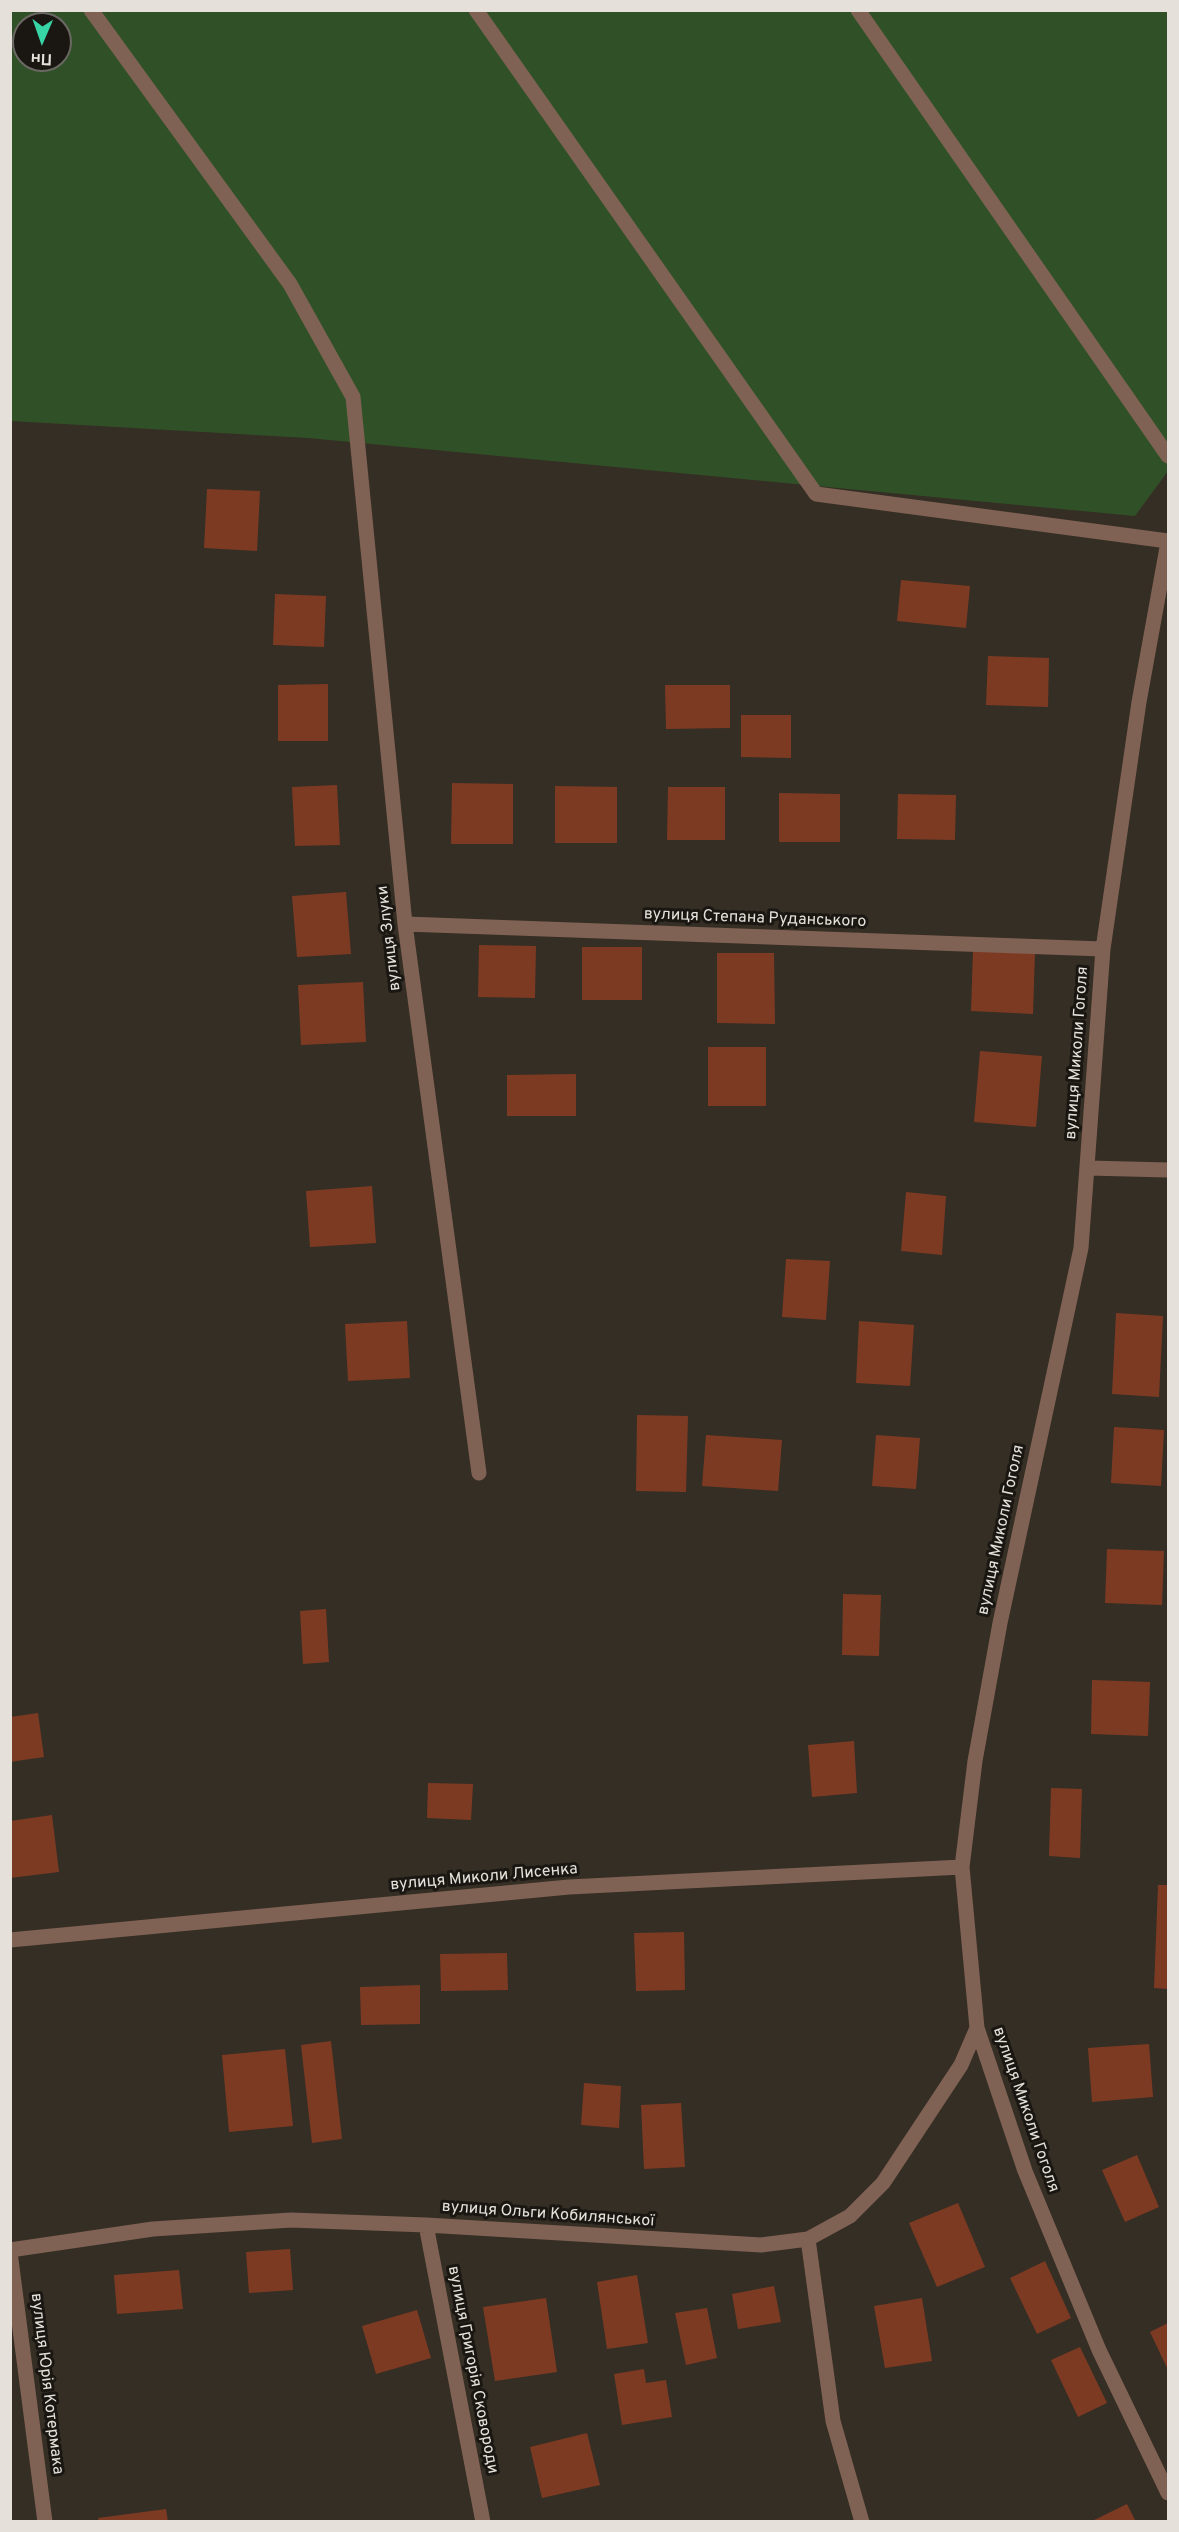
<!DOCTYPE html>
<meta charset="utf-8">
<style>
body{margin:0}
#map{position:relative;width:1179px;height:2532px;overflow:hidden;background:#352e24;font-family:Overpass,sans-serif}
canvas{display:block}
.frame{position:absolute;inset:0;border:12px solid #e5e1da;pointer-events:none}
.north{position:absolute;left:12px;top:12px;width:60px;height:60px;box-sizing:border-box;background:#1a1713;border:2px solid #6b6863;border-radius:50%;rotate:182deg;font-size:16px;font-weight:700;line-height:24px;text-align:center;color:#e5e1da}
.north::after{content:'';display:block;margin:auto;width:21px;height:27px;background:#37d4a6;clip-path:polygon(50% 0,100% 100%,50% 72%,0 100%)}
</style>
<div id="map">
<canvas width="1179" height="2532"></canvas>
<div class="frame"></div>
<div class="north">Пн</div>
</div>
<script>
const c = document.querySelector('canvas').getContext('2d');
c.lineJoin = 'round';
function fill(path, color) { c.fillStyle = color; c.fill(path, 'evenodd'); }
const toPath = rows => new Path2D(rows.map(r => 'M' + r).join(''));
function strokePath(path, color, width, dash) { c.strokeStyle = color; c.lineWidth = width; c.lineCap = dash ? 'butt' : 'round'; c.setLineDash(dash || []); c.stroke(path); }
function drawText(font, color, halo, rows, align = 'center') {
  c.font = font + ' Overpass,sans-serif'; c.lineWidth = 6; c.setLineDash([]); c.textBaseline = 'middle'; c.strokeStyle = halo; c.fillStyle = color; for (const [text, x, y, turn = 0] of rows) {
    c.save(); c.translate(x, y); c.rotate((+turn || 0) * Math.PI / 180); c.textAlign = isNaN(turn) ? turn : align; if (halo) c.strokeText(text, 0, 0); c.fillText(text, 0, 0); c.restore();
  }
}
fill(toPath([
 [10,11,1168,11,1168,471,1135,516,308,438,11,421],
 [24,24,60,24,60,60,24,60]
]), '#305127');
fill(toPath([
 [207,489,260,491,257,551,204,548],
 [901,580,970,586,966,628,897,621],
 [275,594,326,596,324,647,273,645],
 [988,656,1049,658,1048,707,986,705],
 [328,684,328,741,278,741,278,685],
 [665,685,730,685,730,728,666,729],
 [741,715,791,715,791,758,741,757],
 [452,783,513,784,513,844,451,844],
 [337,785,340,845,295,846,292,787],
 [555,786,617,787,617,843,555,843],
 [668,787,725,787,725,840,667,840],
 [779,793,840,794,840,842,779,842],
 [898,794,956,795,955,840,897,839],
 [346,892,351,954,297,957,292,896],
 [479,945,536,946,535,998,478,997],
 [582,947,642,947,642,1000,582,1000],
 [973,951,1035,953,1033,1014,971,1011],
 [717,953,774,953,775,1024,717,1023],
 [363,982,366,1042,301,1045,298,985],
 [708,1047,766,1047,766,1106,708,1106],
 [980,1051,1042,1056,1036,1127,974,1122],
 [576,1074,576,1116,507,1116,507,1075],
 [372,1186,376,1243,310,1247,306,1191],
 [906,1192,946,1196,942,1255,901,1251],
 [786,1259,830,1261,826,1320,782,1317],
 [1116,1313,1163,1316,1159,1397,1112,1394],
 [407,1321,410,1378,348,1381,345,1324],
 [859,1321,914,1325,910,1386,856,1383],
 [637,1415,688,1416,686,1492,636,1491],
 [1114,1427,1164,1430,1161,1486,1111,1483],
 [706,1435,782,1440,778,1491,702,1486],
 [876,1435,920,1438,916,1489,872,1486],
 [1107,1549,1164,1551,1162,1605,1105,1603],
 [843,1594,881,1595,879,1656,842,1655],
 [326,1609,329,1662,303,1664,300,1611],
 [1092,1680,1150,1682,1148,1736,1091,1734],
 [38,1713,44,1757,10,1762,10,1717],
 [854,1741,857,1793,812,1797,808,1745],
 [428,1783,473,1784,471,1820,427,1818],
 [1051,1788,1082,1789,1080,1858,1049,1856],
 [52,1815,59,1872,10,1878,10,1821],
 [1158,1885,1168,1885,1168,1989,1154,1988],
 [684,1932,685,1990,636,1991,634,1933],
 [507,1953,508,1990,441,1991,440,1954],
 [420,1985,420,2024,361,2025,360,1987],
 [331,2041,342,2139,312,2143,301,2045],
 [1149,2044,1153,2097,1092,2102,1088,2048],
 [285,2049,293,2126,229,2132,222,2055],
 [584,2083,621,2086,619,2128,581,2125],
 [681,2103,685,2167,644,2169,641,2105],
 [1137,2155,1159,2207,1125,2222,1102,2170],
 [958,2203,985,2267,937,2287,909,2223],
 [290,2249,293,2290,249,2293,246,2252],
 [1045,2261,1071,2318,1037,2334,1010,2278],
 [179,2270,183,2309,117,2314,114,2275],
 [637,2275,648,2343,607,2349,597,2282],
 [774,2286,781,2322,738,2329,732,2294],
 [546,2298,557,2372,495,2381,483,2307],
 [922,2298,932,2361,885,2368,874,2306],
 [707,2308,717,2358,686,2365,675,2313],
 [417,2310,431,2358,376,2374,362,2326],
 [1168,2323,1168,2370,1150,2332],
 [1080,2347,1107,2403,1078,2417,1051,2360],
 [644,2369,646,2383,666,2380,672,2417,622,2425,614,2374],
 [587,2433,600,2485,542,2498,530,2447],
 [1127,2504,1136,2522,1090,2522],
 [166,2509,168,2522,99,2522,98,2518]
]), '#7d3a23');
strokePath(toPath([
 [91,10,290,284,353,397,405,924,479,1473],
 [476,10,816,494,1168,541],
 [858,10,1168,456],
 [1168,542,1139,702,1103,949,1081,1248,1000,1623,975,1761,962,1867,977,2028,1025,2171,1099,2350,1168,2493],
 [405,924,1103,949],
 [1088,1168,1168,1170],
 [10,1940,569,1887,962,1867],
 [426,2225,483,2522],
 [808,2239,833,2421,862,2522],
 [10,2250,153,2229,291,2220,426,2225,761,2245,808,2239,850,2216,883,2183,961,2065,977,2028],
 [10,2252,45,2522]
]), '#806254', 15);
drawText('16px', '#e5e1da', '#1a1713', [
 ["вулиця Степана Руданського",755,919,2],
 ["вулиця Злуки",390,938,-97],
 ["вулиця Миколи Гоголя",1078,1053,-86],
 ["вулиця Миколи Гоголя",1002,1530,-78],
 ["вулиця Миколи Лисенка",484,1878,-5],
 ["вулиця Миколи Гоголя",1025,2110,71],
 ["вулиця Ольги Кобилянської",548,2215,4],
 ["вулиця Григорія Сковороди",472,2370,79],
 ["вулиця Юрія Котермака",46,2384,83]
]);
</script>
